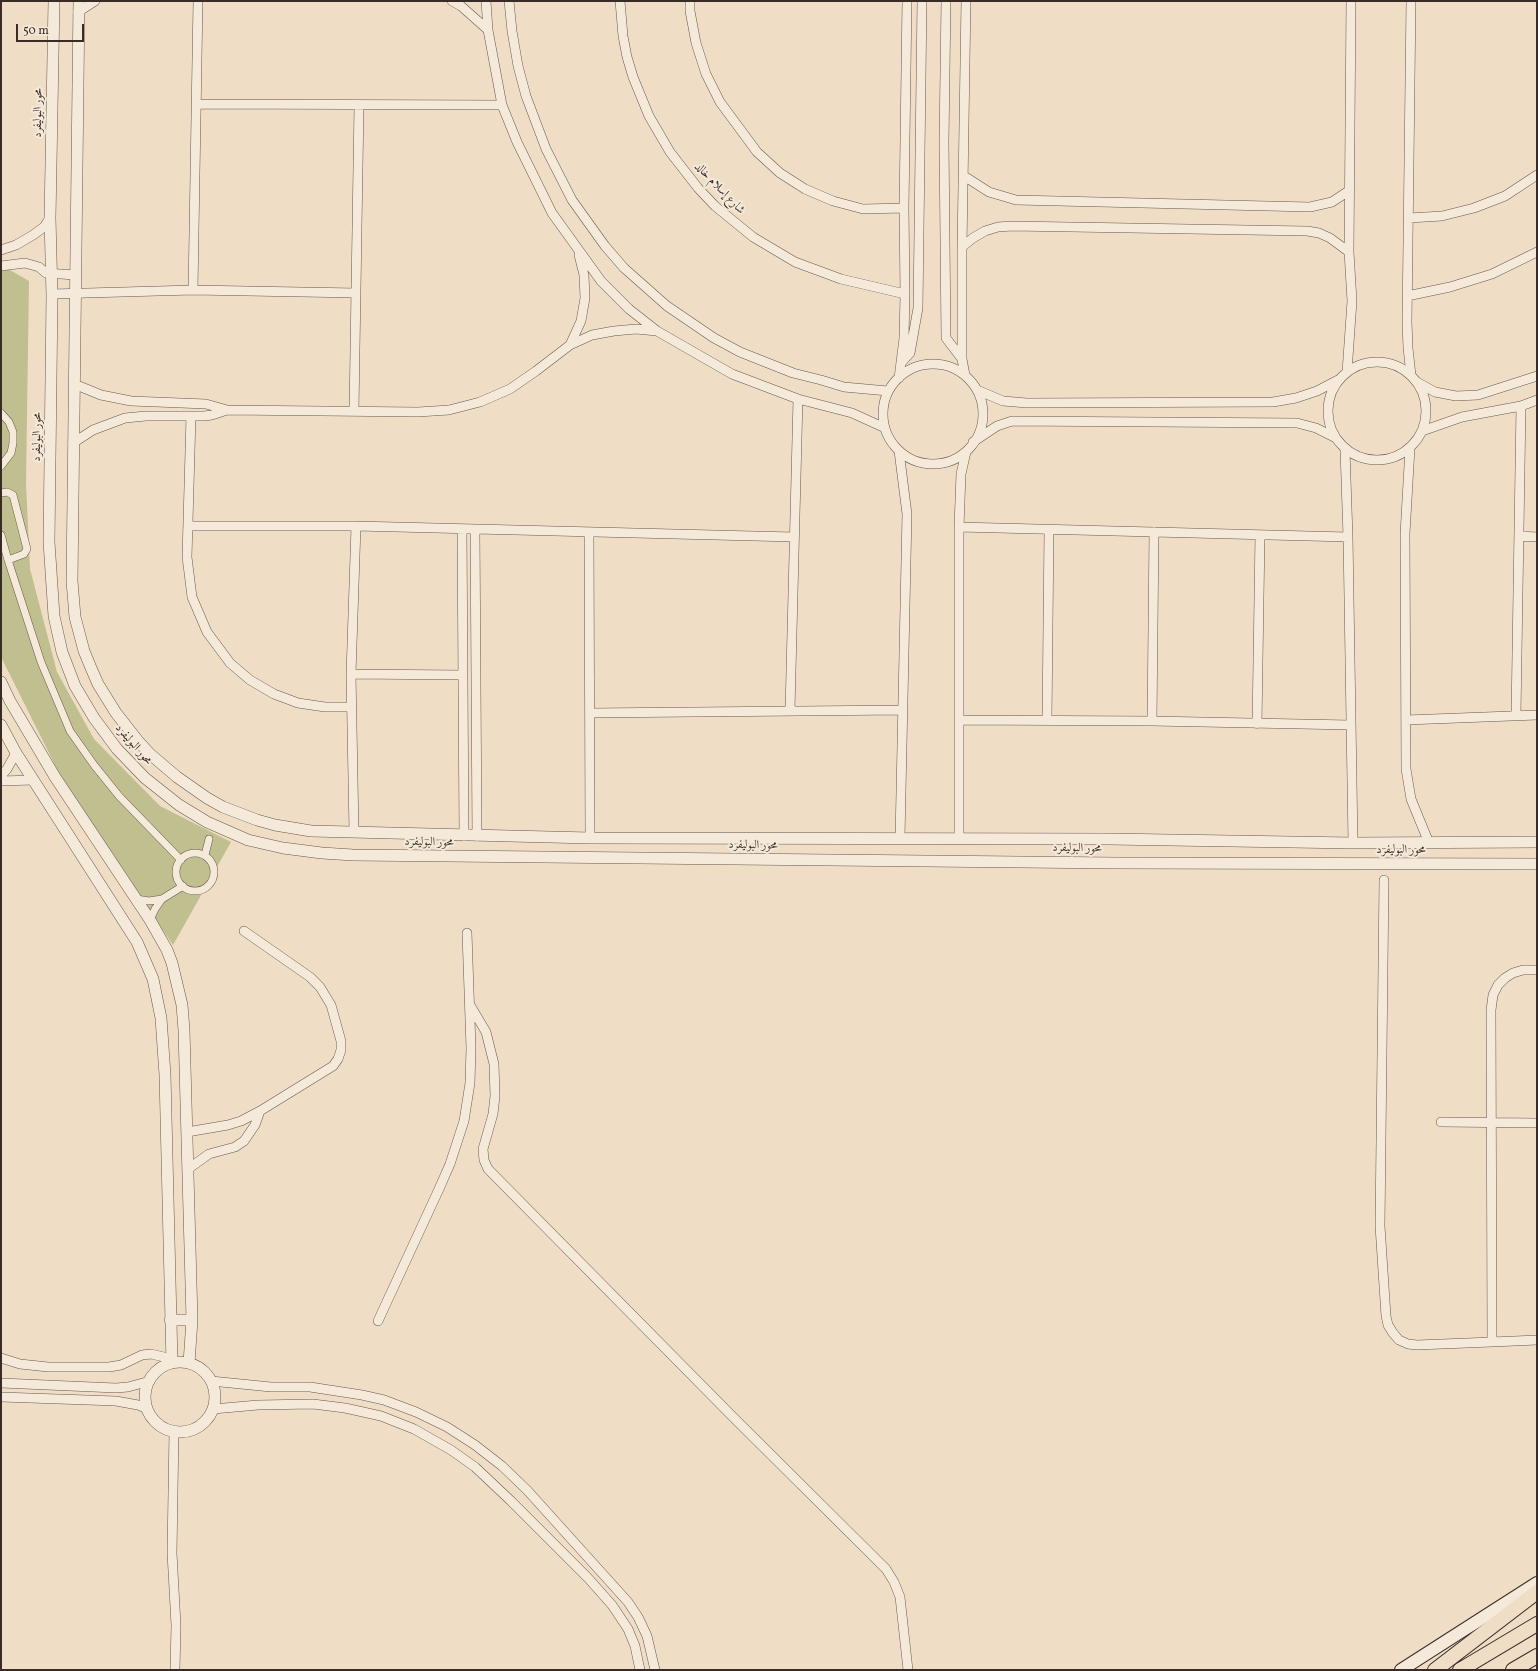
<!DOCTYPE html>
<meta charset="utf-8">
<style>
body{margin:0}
#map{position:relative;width:1538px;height:1671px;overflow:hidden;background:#efddc5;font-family:Vollkorn,serif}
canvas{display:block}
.frame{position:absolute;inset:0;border:2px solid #392c27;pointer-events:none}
.scale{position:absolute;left:16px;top:24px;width:68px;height:18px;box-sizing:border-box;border:2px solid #392c27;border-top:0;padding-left:5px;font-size:12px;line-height:14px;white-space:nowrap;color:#392c27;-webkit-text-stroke:3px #f5e9d9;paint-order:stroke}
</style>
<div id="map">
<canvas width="1538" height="1671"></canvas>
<div class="frame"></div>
<div class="scale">50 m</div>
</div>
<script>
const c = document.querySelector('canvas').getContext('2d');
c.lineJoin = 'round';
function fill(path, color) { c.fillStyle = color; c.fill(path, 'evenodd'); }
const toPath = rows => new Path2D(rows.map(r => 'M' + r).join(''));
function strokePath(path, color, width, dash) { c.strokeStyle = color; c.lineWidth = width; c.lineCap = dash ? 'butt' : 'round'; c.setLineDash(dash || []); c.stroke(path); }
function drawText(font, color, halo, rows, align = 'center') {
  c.font = font + ' Vollkorn,Amiri,serif'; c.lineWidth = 4; c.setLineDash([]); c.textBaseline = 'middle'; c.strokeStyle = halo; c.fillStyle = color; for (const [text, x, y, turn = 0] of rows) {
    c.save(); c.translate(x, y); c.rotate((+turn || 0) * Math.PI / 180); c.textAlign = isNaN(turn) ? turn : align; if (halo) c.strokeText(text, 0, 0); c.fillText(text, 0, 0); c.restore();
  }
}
fill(toPath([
 [1,265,29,281,26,483,30,569,57,672,94,739,160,806,231,842,173,945,70,795,1,657]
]), '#c0bf90');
const pedestrian = toPath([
 [1,413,9,422,13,432,13,443,11,453,1,466],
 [1,493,7,492,13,495,27,549,24,554,8,560],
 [1,535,8,560,41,662,70,731,94,765,119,796,181,860],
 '176 872a19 19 0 1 1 38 0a19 19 0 1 1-38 0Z',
 [205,855,209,839],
 [136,899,149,901,162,899],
 [150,920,155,909,162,899,183,886]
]);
const minor = toPath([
 [452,1,461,6,488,30],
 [486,1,488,30,502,105,517,142,552,213,601,281,629,309,657,331,732,374,798,399,852,413,885,428],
 [509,1,512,31,518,66,526,96,546,149,572,200,605,246,624,268,667,306,714,338,740,352,793,373,821,380,844,387,888,391],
 [620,1,623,36,627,57,633,77,649,116,670,152,698,188,715,206,753,237,795,262,841,279,905,294],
 [690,1,690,11,696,43,706,74,720,102,757,152,780,173,805,189,833,201,863,209,904,208],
 [946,1,944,142,946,338,962,359],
 [1411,1,1407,322,1408,348,1411,375],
 [78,12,95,1],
 [196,104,502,105],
 [964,176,989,192,1016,200,1310,207,1332,202,1350,190],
 [1409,218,1442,216,1474,208,1505,196,1537,175],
 [962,247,973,238,985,231,998,227,1012,226,1307,231,1319,233,1330,238,1349,252],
 [1,250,16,245,33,235,44,227,50,218],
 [1,266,25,263,39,267,46,273,75,275],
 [193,290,198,1],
 [52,294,193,290,356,293],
 [1407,296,1450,287,1492,274,1537,252],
 [570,345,581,321,585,298,584,275,579,255],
 '1328 411a49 49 0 1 1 98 0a49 49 0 1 1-98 0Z',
 [901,363,910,353,918,308,922,1],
 '883 414a50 50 0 1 1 100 0a50 50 0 1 1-100 0Z',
 [1347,372,1352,301,1349,252,1351,1],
 [965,375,962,359,962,247,966,1],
 [899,378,904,338,905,294,904,208,907,1],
 [1417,382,1435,392,1456,396,1478,395,1537,376],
 [74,384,101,395,131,401,206,404,227,410,418,412,449,410,480,402,510,389,536,371,570,345,592,335,614,331,636,329,657,331],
 [977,390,1003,401,1027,403,1273,402,1296,398,1317,391,1338,380],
 [354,411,359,106],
 [191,416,187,557,192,597,207,632,230,663,250,680,274,694,298,703,325,707,352,707],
 [1422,431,1462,417,1521,406,1537,400],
 [973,442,997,426,1012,421,1297,423,1316,428,1334,437],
 [73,443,93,430,125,418,146,416,204,416,212,415,227,410],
 [1410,448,1405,534,1406,769,1411,799,1429,843],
 [1345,450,1348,537,1353,843],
 [899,451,907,514,900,838],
 [188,526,356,526,794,537],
 [959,527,1348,537],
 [462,529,464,836],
 [475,529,477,836],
 [589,532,590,838],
 [1519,536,1537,537],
 [351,674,463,675],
 [790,710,798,399],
 [590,713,903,710],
 [1516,715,1521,406],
 [959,720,1152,721,1350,725],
 [1047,720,1049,530],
 [1406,720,1537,715],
 [1152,721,1154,532],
 [1257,724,1260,535],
 [1,776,7,769,16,753],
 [1,781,33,780],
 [354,832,351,674,356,526],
 [959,839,959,527,961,474,966,452],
 [1384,880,1380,1226,1386,1316,1388,1325,1393,1333,1399,1340,1408,1344,1417,1345,1492,1342],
 [1537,970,1523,970,1513,973,1505,978,1498,985,1493,995,1491,1010,1492,1342,1537,1340],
 [470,1005,486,1032,494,1064,495,1096,493,1114,483,1149,484,1160,488,1169,733,1417,886,1569,894,1582,900,1597,908,1670],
 [1441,1122,1537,1123],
 [187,1132,228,1125,241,1121,260,1111,333,1066,338,1059,341,1050,341,1041,331,1005,320,987,310,977,244,931],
 [188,1169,209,1154,235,1147,244,1141,255,1125,260,1111],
 [378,1321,439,1189,450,1164,464,1121,470,1083,471,1048,467,933],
 [1,1358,20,1364,48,1367,109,1367,121,1365,142,1355,151,1354,164,1357,170,1364],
 [211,1381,271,1387,310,1387,362,1395,384,1400,416,1412,447,1427,475,1445,502,1466,527,1490,628,1602,638,1617,647,1636,655,1670],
 [1,1383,116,1388,128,1387,150,1381],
 [1,1397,116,1401,138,1405,147,1409],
 [213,1409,258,1405,313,1404,345,1408,381,1416,414,1429,451,1450,475,1467,511,1501,588,1578,612,1605,628,1629,635,1646,640,1670],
 [174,1431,172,1553,176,1625,175,1670]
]);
const tertiary = toPath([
 [54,1,50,218,52,296,49,542,54,616,62,652,75,686,94,718,117,749,145,778,179,805,207,822,248,840,283,848,322,853,353,855,1116,863,1537,864],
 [79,1,72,581,75,617,84,651,91,668,98,684,116,713,138,741,150,754,177,777,207,798,223,807,257,820,275,825,311,831,590,838,1109,839,1353,843,1537,842],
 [1,682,10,701,55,777,150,920,167,950,172,963,182,1005,184,1030,192,1320,189,1363],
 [1,725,16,753,137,942,153,979,161,1018,165,1075,172,1363],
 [170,1320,192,1320],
 '145 1397a35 35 0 1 1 70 0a35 35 0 1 1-70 0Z'
]);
const secondary = toPath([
 [1401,1670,1537,1583]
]);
const trunk = toPath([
 [1435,1670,1537,1592],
 [1460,1670,1537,1624],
 [1513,1670,1537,1656]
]);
strokePath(pedestrian, '#66584e', 8);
strokePath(minor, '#66584e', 10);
strokePath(tertiary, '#66584e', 12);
strokePath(secondary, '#392c27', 14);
strokePath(trunk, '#392c27', 16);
strokePath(pedestrian, '#f5e9d9', 7);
strokePath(minor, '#f5e9d9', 9);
strokePath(tertiary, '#f5e9d9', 11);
strokePath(secondary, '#f5e9d9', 12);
strokePath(trunk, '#efddc5', 14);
drawText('12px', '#392c27', '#f5e9d9', [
 ["محور البوليفرد",39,113,-89],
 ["شارع إسلام خالد",719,189,46],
 ["محور البوليفرد",38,437,-89],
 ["محور البوليفرد",133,745,49],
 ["محور البوليفرد",429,843,1],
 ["محور البوليفرد",753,846,1],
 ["محور البوليفرد",1077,849,1],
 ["محور البوليفرد",1401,851]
]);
</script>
